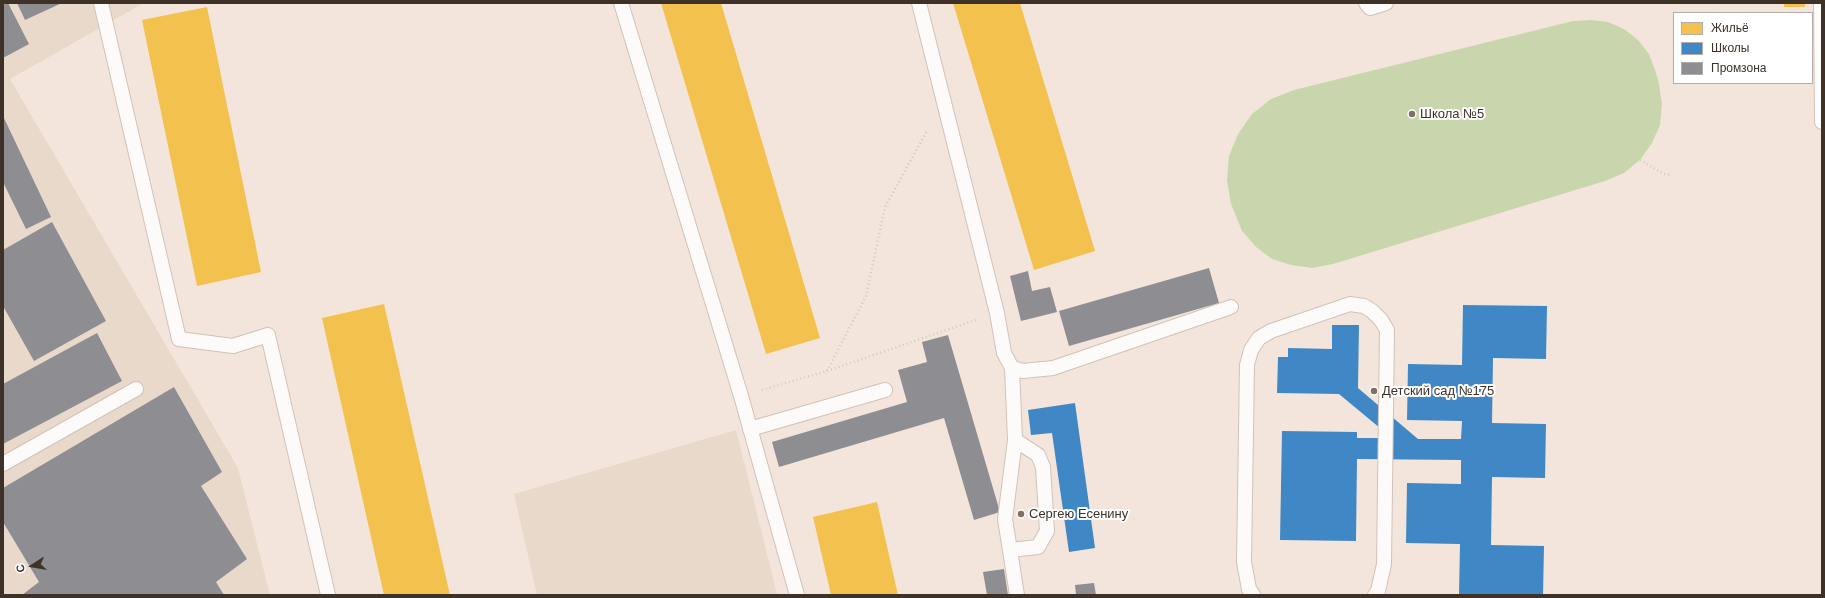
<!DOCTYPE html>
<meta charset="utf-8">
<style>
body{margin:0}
#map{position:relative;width:1825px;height:598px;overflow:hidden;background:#f4e5dc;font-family:Helvetica,sans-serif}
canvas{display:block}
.frame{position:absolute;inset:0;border:4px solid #3e3128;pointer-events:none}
.legend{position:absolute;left:1673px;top:12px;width:140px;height:72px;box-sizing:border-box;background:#fff;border:1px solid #b2ada9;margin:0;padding:5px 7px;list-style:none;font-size:12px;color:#3e3128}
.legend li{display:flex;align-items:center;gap:8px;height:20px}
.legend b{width:20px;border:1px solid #b2ada9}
.north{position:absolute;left:12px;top:546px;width:40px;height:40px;-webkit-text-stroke:3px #fff;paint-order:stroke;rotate:258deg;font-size:11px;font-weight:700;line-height:16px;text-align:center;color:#3e3128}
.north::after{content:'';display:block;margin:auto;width:14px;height:18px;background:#3e3128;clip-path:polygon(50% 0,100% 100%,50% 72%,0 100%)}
</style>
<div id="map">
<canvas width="1825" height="598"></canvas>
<div class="frame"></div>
<ul class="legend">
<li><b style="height:11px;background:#f2c14e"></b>Жильё</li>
<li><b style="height:11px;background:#3f88c5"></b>Школы</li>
<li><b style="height:11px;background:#8d8d92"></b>Промзона</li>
</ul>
<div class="north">С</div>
</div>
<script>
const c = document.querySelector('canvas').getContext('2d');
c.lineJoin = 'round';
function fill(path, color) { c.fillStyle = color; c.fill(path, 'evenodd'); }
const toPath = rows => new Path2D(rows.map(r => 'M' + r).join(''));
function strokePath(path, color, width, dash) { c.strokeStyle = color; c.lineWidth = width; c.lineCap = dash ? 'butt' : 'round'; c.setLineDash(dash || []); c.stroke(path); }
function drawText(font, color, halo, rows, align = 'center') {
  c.font = font + ' Helvetica,sans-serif'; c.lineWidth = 4; c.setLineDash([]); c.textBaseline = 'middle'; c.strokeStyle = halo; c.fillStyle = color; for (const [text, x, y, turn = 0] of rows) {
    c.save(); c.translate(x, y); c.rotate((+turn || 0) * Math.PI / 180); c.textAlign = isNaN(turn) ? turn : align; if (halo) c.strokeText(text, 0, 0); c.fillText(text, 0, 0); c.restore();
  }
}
fill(toPath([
 [3,3,144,3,10,79,238,468,270,595,3,595],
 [736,430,777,594,771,595,537,595,514,494]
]), '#e9d9cb');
fill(toPath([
 [1591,20,1608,22,1624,29,1638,40,1649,54,1655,70,1659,84,1662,104,1660,125,1652,143,1640,160,1624,173,1605,181,1333,264,1312,268,1291,265,1272,259,1256,247,1242,231,1231,204,1227,180,1229,156,1238,134,1252,114,1271,99,1294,90,1573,21]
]), '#c9d6ad');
fill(toPath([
 [661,3,721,3,820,338,766,354],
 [953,3,1020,3,1095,251,1034,270],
 [1784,3,1805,3,1805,7,1784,7],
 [207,7,261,272,197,286,142,20],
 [384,304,450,595,384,595,322,318],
 [877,502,898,595,831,595,813,517]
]), '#f2c14e');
fill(toPath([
 [1463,305,1547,306,1546,359,1493,358,1492,423,1546,424,1545,478,1492,477,1491,545,1544,546,1543,595,1459,595,1460,544,1406,543,1407,483,1461,484,1461,460,1357,459,1356,541,1280,540,1282,431,1357,432,1357,438,1392,438,1339,394,1277,393,1278,357,1288,357,1288,348,1332,349,1332,325,1359,325,1358,388,1418,439,1461,439,1462,421,1407,420,1408,364,1462,365],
 [1075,403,1095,548,1069,552,1052,433,1031,435,1028,410]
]), '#3f88c5');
fill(toPath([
 [8,3,29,44,3,58,3,5],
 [17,3,62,3,25,20],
 [3,116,51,217,26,229,3,182],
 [52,222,106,321,34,361,3,306,3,250],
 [1209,268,1219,303,1069,346,1059,311],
 [1028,271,1032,291,1050,287,1057,312,1021,321,1010,276],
 [97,333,122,381,3,444,3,384],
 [948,335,1000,512,974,520,944,418,779,467,772,442,907,402,898,370,927,362,922,342],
 [174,387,222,472,201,486,247,559,216,582,224,595,22,595,39,582,3,522,3,488],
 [1004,569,1008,595,987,595,983,572],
 [1094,583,1096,595,1076,595,1075,585]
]), '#8d8d92');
const service = toPath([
 [101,3,179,339,233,346,268,335,328,595],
 [621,3,741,396,797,595],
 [919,3,997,313,1004,353,1012,368,1023,371,1053,368,1231,307],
 [1366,3,1370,8,1386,3],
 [1821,3,1822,122],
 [1012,368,1015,440,1005,519,1017,595],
 [750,429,885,390],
 [3,464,136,389],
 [1010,550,1038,547,1047,531,1043,467,1038,455,1015,440],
 [1253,595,1249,589,1244,562,1247,365,1251,350,1259,338,1271,331,1350,304,1364,306,1372,311,1381,320,1387,330,1384,564,1378,591,1375,595]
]);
strokePath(service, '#cfc2ba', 16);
strokePath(toPath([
 [1640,160,1664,174,1671,175],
 [827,371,866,296,885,207,927,131],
 [762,390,827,371,976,320]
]), '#cfcac6', 2.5, [1, 3]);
strokePath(service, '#fdfbfa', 14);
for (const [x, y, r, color] of [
 [1412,114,4,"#7e7067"],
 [1374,391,4,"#7e7067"],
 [1021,514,4,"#7e7067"]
]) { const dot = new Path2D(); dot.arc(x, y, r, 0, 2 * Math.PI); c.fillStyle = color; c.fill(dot); strokePath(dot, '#fff', 1.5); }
drawText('13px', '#3e3128', '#fff', [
 ["Школа №5",1420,114],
 ["Детский сад №175",1382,391],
 ["Сергею Есенину",1029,514]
], 'left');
</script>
